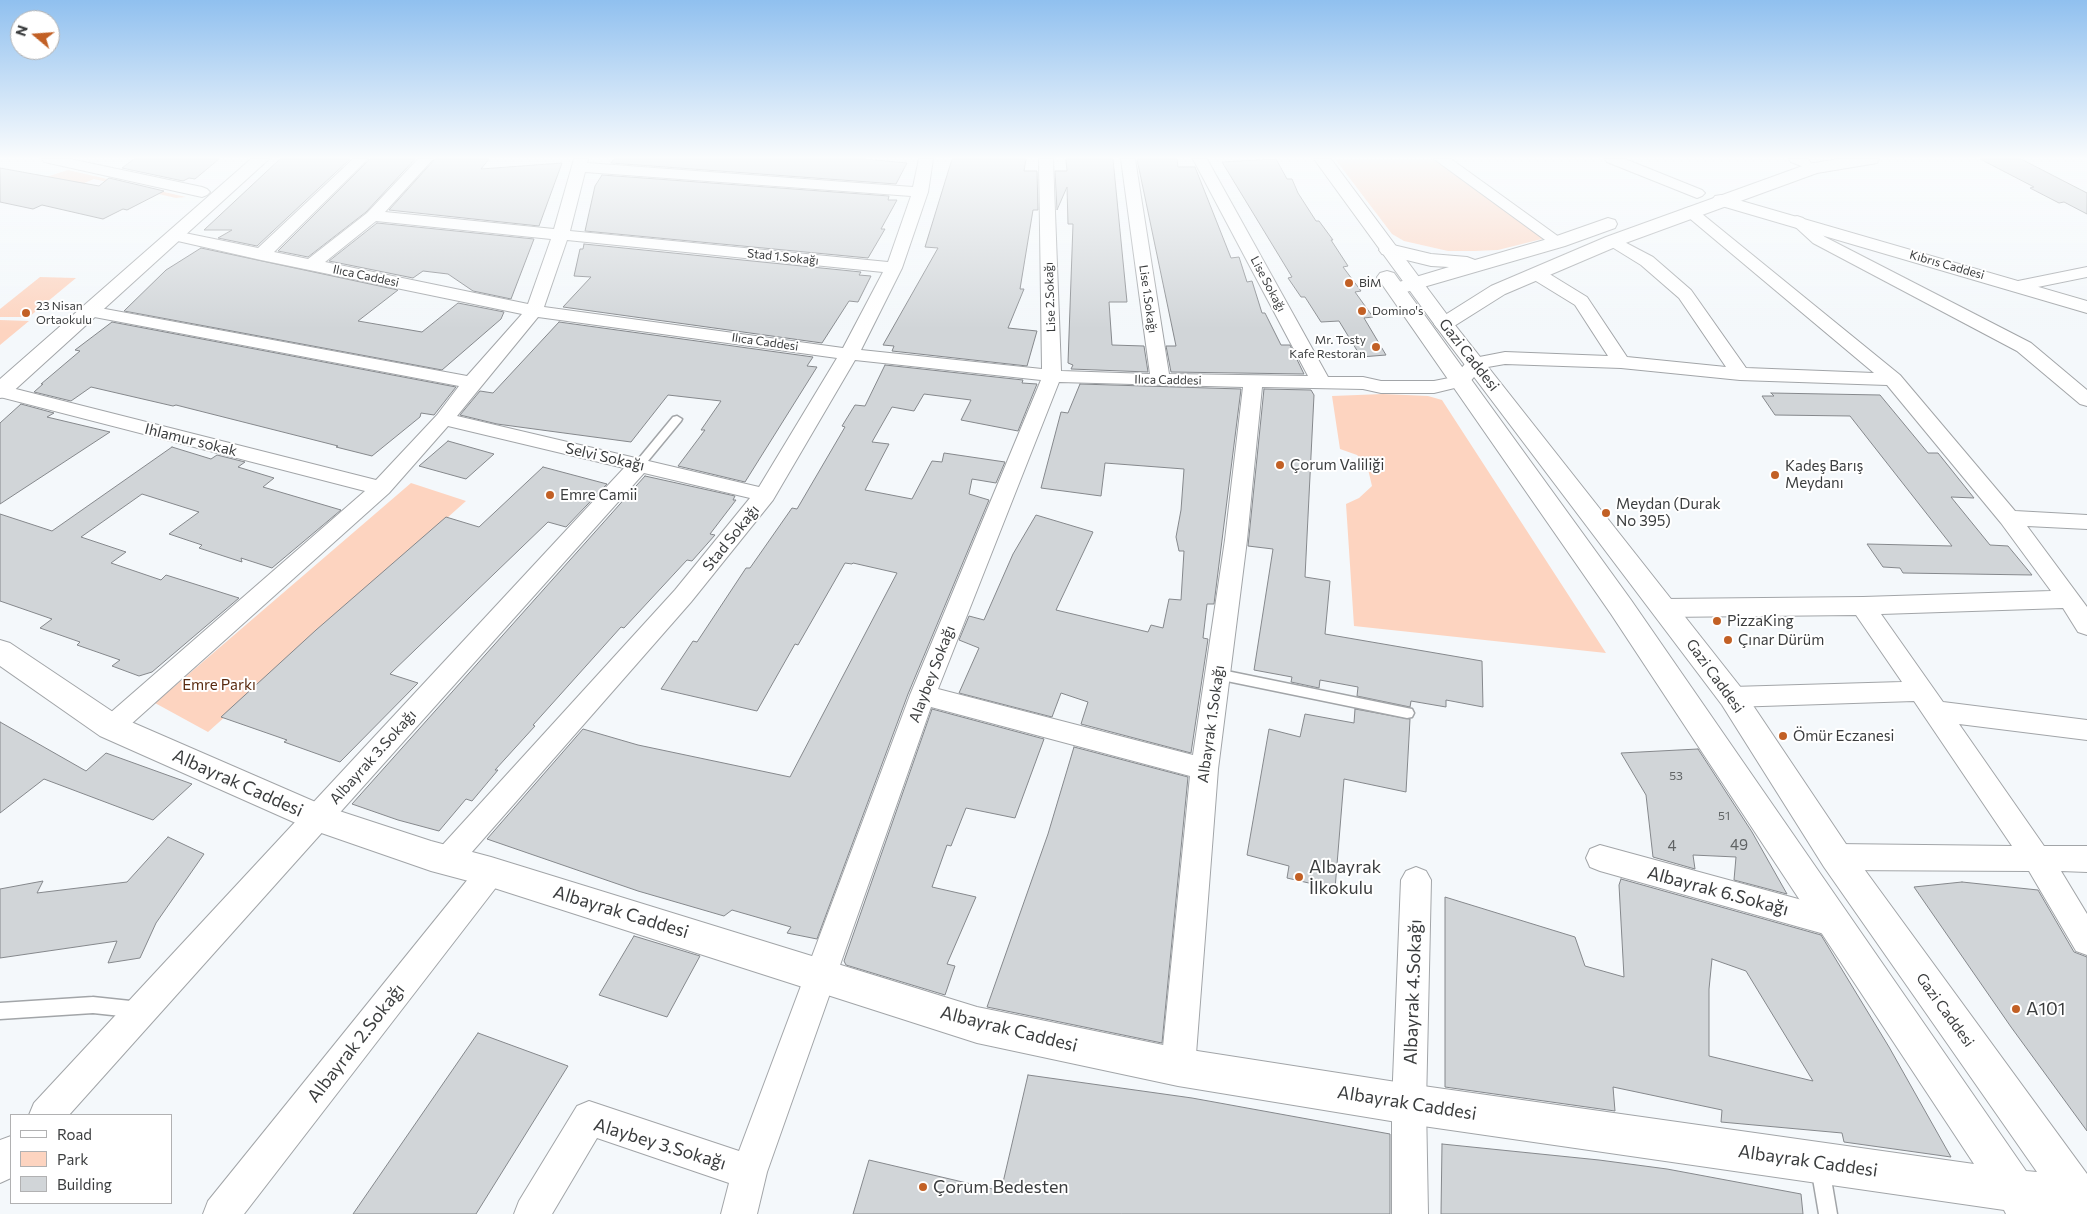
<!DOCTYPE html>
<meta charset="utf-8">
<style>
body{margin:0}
#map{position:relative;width:2087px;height:1214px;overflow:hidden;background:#f4f8fb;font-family:Commissioner,sans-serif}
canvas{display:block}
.legend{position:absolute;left:10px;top:1114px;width:162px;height:90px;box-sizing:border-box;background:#fff;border:1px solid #b1b1b2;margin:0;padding:6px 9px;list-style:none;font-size:15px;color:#3b3d3e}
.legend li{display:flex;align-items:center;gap:10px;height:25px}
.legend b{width:25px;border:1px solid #b1b1b2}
.north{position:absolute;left:10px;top:10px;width:50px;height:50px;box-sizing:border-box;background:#fff;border:1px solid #b1b1b2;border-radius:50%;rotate:288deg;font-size:14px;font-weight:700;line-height:20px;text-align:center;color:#3b3d3e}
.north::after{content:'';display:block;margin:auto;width:18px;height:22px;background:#c26025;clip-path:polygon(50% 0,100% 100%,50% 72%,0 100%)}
</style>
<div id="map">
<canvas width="2087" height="1214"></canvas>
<ul class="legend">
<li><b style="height:6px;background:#fff"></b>Road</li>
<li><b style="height:14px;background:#fdd4c0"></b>Park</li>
<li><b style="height:14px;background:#d1d5d8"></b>Building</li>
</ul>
<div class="north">N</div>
</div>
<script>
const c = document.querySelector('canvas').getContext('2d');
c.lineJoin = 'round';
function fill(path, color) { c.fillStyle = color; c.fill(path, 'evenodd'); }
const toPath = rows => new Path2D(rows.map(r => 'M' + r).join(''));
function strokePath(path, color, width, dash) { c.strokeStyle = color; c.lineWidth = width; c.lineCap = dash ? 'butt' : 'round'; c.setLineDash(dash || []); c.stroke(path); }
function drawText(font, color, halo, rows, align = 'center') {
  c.font = font + ' Commissioner,sans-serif'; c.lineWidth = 4; c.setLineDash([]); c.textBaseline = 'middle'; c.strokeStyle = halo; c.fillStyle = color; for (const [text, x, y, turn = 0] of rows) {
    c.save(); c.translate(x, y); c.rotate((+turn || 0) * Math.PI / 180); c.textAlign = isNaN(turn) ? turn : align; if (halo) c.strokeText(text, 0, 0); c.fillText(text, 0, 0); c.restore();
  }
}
fill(toPath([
 [1335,159,1436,159,1546,238,1498,250,1475,251,1448,251,1404,241,1392,234],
 [68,170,186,197,176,198,94,179,70,189,0,192],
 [40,277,76,278,29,317,0,317,0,309],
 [0,320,29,321,0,345],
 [1383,394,1428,396,1442,400,1606,653,1354,626,1346,504,1359,498,1372,486,1367,465,1357,455,1340,449,1332,396],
 [411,483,466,501,208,732,155,703]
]), '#fdd4c0');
const building = toPath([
 [134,159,219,159,195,179,189,178,183,181,122,168,134,159],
 [280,159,350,159,257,246,218,238,232,230,204,230,280,159],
 [370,159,415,159,366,212,308,257,278,251,370,159],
 [435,159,489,159,481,169,562,163,539,226,389,210,435,159],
 [614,159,865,159,907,163,896,184,611,163,614,159],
 [952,159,1026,159,1024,171,1037,171,1038,210,1033,210,1020,289,1024,289,1008,328,1037,331,1027,366,892,351,894,346,883,345,938,248,925,247,952,159],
 [1066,159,1113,159,1127,302,1109,302,1112,345,1144,346,1148,372,1071,369,1073,365,1068,363,1073,224,1068,224,1067,187,1057,210,1055,171,1067,171,1066,159],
 [1137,159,1177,159,1178,167,1195,167,1231,258,1239,257,1247,282,1252,281,1262,313,1265,313,1281,345,1290,345,1304,374,1171,372,1166,346,1176,346,1137,159],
 [1276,159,1287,179,1292,179,1298,193,1316,221,1319,221,1333,240,1331,240,1348,266,1343,267,1361,291,1355,292,1373,317,1364,318,1386,355,1361,357,1339,321,1321,322,1305,297,1301,297,1288,278,1292,277,1222,162,1276,159],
 [1980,159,2021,159,2087,193,2087,214,2064,202,2059,203,2030,188,2034,187,1980,159],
 [0,168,99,186,109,178,164,191,127,210,123,209,103,219,42,205,33,209,0,202,0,168],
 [602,175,889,196,888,200,897,200,881,229,885,229,868,258,585,231,595,186,602,175],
 [377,223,534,239,511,299,473,291,448,274,423,271,413,278,329,261,377,223],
 [584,244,861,272,859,275,871,276,858,302,849,301,822,343,563,307,591,277,574,276,580,249,583,249,584,244],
 [201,248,398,290,358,321,422,332,458,303,504,312,501,319,442,370,124,311,166,270,201,248],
 [112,322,456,387,434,415,421,413,420,417,372,456,336,447,338,446,176,405,173,406,91,387,71,401,34,392,43,384,41,384,80,351,75,350,112,322],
 [559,322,813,357,807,366,817,367,745,482,678,466,705,430,701,430,721,401,668,395,631,442,497,424,460,415,480,391,493,393,559,322],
 [885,365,1023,380,1022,383,1037,384,1018,431,961,420,971,400,924,394,914,411,892,407,872,442,889,444,865,490,912,499,932,461,942,462,944,453,1005,462,996,483,972,479,969,494,989,500,908,694,817,939,787,933,791,927,732,910,724,916,638,891,487,839,583,729,638,745,790,777,897,573,853,563,852,564,845,563,798,645,795,644,757,711,661,689,693,641,697,642,746,568,750,568,792,508,797,509,845,427,842,426,855,405,865,406,885,365],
 [1080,384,1241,389,1214,604,1207,604,1203,638,1208,639,1191,753,1081,724,1088,702,1061,693,1052,717,959,693,979,648,959,640,969,616,984,620,1013,554,1036,515,1093,532,1056,610,1148,632,1151,625,1163,628,1169,599,1181,600,1184,551,1179,551,1176,537,1181,510,1184,469,1105,463,1101,496,1041,488,1061,412,1068,413,1080,384],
 [1264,389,1311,390,1314,395,1305,577,1330,581,1325,634,1482,661,1483,707,1446,700,1446,707,1411,701,1410,707,1357,696,1358,687,1320,680,1319,688,1291,682,1292,677,1254,670,1273,549,1248,546,1264,389],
 [1771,393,1880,395,1928,453,1938,453,1974,498,1951,497,1990,545,2008,546,2032,575,1903,573,1900,568,1883,567,1867,544,1952,546,1850,416,1775,415,1762,396,1774,396,1771,393],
 [21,404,54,413,47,417,110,432,0,504,0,423,21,404],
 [448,441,494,454,466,479,419,466,448,441],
 [172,447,211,459,217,455,245,462,238,467,274,478,263,487,341,510,272,568,241,558,242,562,199,548,202,545,169,534,199,512,142,494,81,537,126,552,111,563,161,580,166,575,239,598,152,672,139,676,112,666,120,660,77,645,80,642,40,628,52,619,0,601,0,514,52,531,172,447],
 [543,467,607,484,566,527,548,522,390,674,418,683,340,762,284,742,287,740,221,717,316,630,446,517,479,527,543,467],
 [645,476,735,496,733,500,736,500,710,534,715,535,692,561,687,560,624,628,621,627,533,725,535,726,495,770,498,770,472,801,466,799,439,831,398,820,352,804,645,476],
 [932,709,1044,739,1015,818,966,808,951,846,947,845,932,887,976,897,947,964,955,966,945,995,846,965,844,961,932,709],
 [1355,709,1410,719,1406,792,1344,779,1335,889,1287,878,1289,866,1247,855,1269,729,1300,737,1305,714,1354,723,1355,709],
 [0,722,86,771,106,753,192,784,153,820,44,779,0,813,0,722],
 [1074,747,1188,777,1162,1043,987,1007,1048,834,1074,747],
 [1698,749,1752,832,1787,894,1734,880,1736,857,1693,855,1695,869,1653,857,1646,795,1621,753,1698,749],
 [168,837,204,854,156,923,140,958,108,963,117,941,0,958,0,889,43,881,37,893,127,882,168,837],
 [1621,879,1821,935,1889,1047,1951,1157,1844,1142,1842,1133,1721,1122,1722,1110,1613,1087,1615,1111,1445,1087,1445,897,1575,937,1585,966,1624,977,1619,885,1621,879],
 [1712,959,1746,971,1813,1081,1709,1056,1709,989,1712,959],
 [1962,882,2038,890,2074,952,2087,957,2087,1131,2011,1027,1914,887,1962,882],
 [634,936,700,956,667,1017,599,995,634,936],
 [478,1033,568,1066,476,1214,353,1214,478,1033],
 [1028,1075,1192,1098,1390,1134,1390,1214,853,1214,869,1160,1001,1191,1028,1075],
 [1442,1144,1599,1160,1667,1169,1801,1194,1803,1214,1441,1214,1442,1144]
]);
fill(building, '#d1d5d8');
strokePath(building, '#85888c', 1);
const service = toPath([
 [677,416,682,419,681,421,643,467,635,467,634,465,635,463,673,417,677,416],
 [1217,669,1407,708,1412,709,1414,713,1412,717,1407,718,1217,679,1212,678,1210,674,1212,670,1217,669],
 [93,997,140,1002,146,1004,148,1010,146,1016,140,1018,93,1013,0,1019,0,1003,93,997],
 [1820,1158,1827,1160,1829,1167,1837,1214,1819,1214,1811,1167,1813,1160,1820,1158]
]);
const minor = toPath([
 [42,159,70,159,202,187,207,189,210,192,207,195,202,197,49,163,44,162,42,159],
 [353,159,368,159,274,252,308,259,367,213,418,159,433,159,385,212,554,229,574,159,588,159,587,163,913,187,919,159,933,159,928,192,902,268,861,350,1042,369,1039,159,1053,159,1061,371,1150,374,1121,159,1135,159,1169,374,1308,376,1193,159,1207,159,1328,377,1363,377,1381,381,1434,381,1454,377,1469,359,1505,352,1608,356,1575,305,1531,278,1529,274,1531,270,1537,269,1543,270,1587,297,1627,357,1726,367,1679,298,1641,265,1607,244,1605,241,1607,238,1613,236,1653,257,1691,290,1746,368,1874,373,1682,212,1684,209,1690,207,1696,209,1900,375,2015,511,2087,515,2087,529,2027,526,2087,607,2087,635,2078,632,2063,608,1881,614,1943,702,2087,720,2087,740,1959,724,2044,846,2087,846,2087,872,2061,871,2087,914,2087,955,2076,951,2029,871,1836,870,1826,866,1822,857,1826,848,1836,844,2012,846,1914,701,1732,707,1723,704,1719,697,1723,690,1732,687,1902,682,1856,615,1664,617,1656,614,1652,608,1656,602,1664,599,1863,597,2051,591,2001,523,1887,385,1740,380,1621,368,1505,364,1482,368,1467,385,1434,393,1381,393,1363,389,1262,387,1247,540,1218,769,1195,1067,1190,1079,1178,1084,1166,1079,1161,1067,1190,776,931,707,767,1172,757,1214,721,1214,729,1183,597,1138,552,1214,514,1214,519,1201,577,1106,589,1101,739,1151,910,695,1041,380,855,360,773,500,691,602,457,869,447,873,437,869,433,860,437,851,675,590,750,498,644,473,69,1115,29,1115,34,1103,624,468,448,426,389,493,120,734,111,737,102,734,98,727,102,720,365,491,0,397,0,385,376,480,437,415,459,386,89,316,83,315,80,311,83,307,89,306,467,376,522,314,261,260,169,239,167,236,169,233,175,231,258,248,353,159],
 [585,172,911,196,888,262,570,231,585,172],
 [376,221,551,239,528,304,325,262,376,221],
 [567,240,883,272,843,348,544,307,567,240],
 [538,317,837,358,759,487,457,416,538,317],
 [1059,382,1243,387,1225,540,1193,755,938,689,1059,382],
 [1434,159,1451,159,1566,242,1564,245,1558,247,1552,245,1434,159],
 [1605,159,1625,159,1702,190,1705,193,1702,196,1697,198,1607,162,1605,159],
 [1789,159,1808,159,1811,163,1809,166,1804,167,1791,162,1789,159],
 [1797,216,1803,218,1825,237,2031,343,2087,390,2087,406,2080,404,2017,351,1813,243,1789,221,1791,218,1797,216],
 [2087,267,2087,277,2018,291,2012,290,2009,286,2012,282,2018,281,2087,267],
 [1600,845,1835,909,1846,913,1850,923,1846,933,1835,937,1600,871,1590,867,1586,858,1590,849,1600,845],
 [491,859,501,863,506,872,501,881,244,1214,203,1214,208,1201,481,863,491,859],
 [1416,867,1426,871,1431,880,1426,1104,1428,1214,1392,1214,1392,1104,1401,880,1406,871,1416,867],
 [11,1136,11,1178,0,1183,0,1140,11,1136]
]);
const tertiary = toPath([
 [1314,159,1331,159,1451,320,1742,689,1848,847,2087,1174,2087,1214,2006,1214,2004,1210,1409,1124,1178,1086,977,1043,491,887,431,871,307,828,100,736,0,666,0,640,10,643,122,718,327,807,431,841,491,857,977,1007,1178,1048,1409,1084,1974,1164,1611,614,1377,277,1380,273,1387,271,1394,273,1631,600,2026,1171,2037,1172,1824,867,1722,705,1437,328,1314,159],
 [1721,195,2087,301,2087,313,1715,204,1712,200,1715,196,1721,195]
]);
const secondary = toPath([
 [251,159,269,159,8,396,0,398,0,379,251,159],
 [1838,159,1879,159,1877,163,1817,173,1620,245,1505,294,1451,328,1444,330,1437,328,1434,324,1437,320,1491,286,1606,237,1808,164,1838,159],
 [1608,218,1615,220,1617,224,1615,228,1565,246,1396,295,1389,293,1386,289,1389,285,1449,267,1431,266,1382,254,1379,250,1382,246,1389,244,1431,254,1467,257,1475,260,1551,238,1608,218]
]);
strokePath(service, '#a2a5a8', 3);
strokePath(minor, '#a2a5a8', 2);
strokePath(tertiary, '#a2a5a8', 2);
strokePath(secondary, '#a2a5a8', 2);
fill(service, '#fff');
fill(minor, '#fff');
fill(tertiary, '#fff');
fill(secondary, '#fff');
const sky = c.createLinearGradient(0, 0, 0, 329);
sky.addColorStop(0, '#90c0ef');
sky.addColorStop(0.48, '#fafcfd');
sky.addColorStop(1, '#fafcfd00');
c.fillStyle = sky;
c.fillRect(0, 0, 2087, 329);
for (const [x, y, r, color] of [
 [1349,283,5,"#c26025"],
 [1362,311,5,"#c26025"],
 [26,313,5,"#c26025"],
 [1376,347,5,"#c26025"],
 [1280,465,5,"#c26025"],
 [1775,475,5,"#c26025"],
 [550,495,5,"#c26025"],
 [1606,513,5,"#c26025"],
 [1717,621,5,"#c26025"],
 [1728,640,5,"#c26025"],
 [1783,736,5,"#c26025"],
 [1299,877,5,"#c26025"],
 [2016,1009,5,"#c26025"],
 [923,1187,5,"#c26025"]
]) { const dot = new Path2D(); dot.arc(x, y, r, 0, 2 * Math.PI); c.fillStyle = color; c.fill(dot); strokePath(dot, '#fff', 2); }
drawText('12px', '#3b3d3e', '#fff', [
 ["Stad 1.Sokağı",783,257,6],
 ["Kıbrıs Caddesi",1947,265,16],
 ["Ilıca Caddesi",366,276,12],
 ["Lise Sokağı",1268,284,62],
 ["Lise 2.Sokağı",1050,297,-92],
 ["Lise 1.Sokağı",1148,299,82],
 ["Ilıca Caddesi",765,342,8],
 ["Ilıca Caddesi",1168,380,1]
]);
drawText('12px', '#3b3d3e', '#fff', [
 ["BİM",1359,283],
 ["23 Nisan",36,306],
 ["Ortaokulu",36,320],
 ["Domino's",1372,311],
 ["Mr. Tosty",1366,340,"right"],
 ["Kafe Restoran",1366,354,"right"]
], 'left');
drawText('12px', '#606364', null, [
 ["53",1676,776],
 ["51",1724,816]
]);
drawText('15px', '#3b3d3e', '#fff', [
 ["Gazi Caddesi",1469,355,52],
 ["Ihlamur sokak",191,440,14],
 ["Selvi Sokağı",605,457,13],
 ["Stad Sokağı",731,538,-51],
 ["Alaybey Sokağı",932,674,-69],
 ["Gazi Caddesi",1715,676,54],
 ["Albayrak 1.Sokağı",1211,724,-82],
 ["Albayrak 3.Sokağı",373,757,-48],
 ["Gazi Caddesi",1945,1010,54]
]);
drawText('15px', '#3b3d3e', '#fff', [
 ["Çorum Valiliği",1290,465],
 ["Kadeş Barış",1785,466],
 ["Meydanı",1785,483],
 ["Emre Camii",560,495],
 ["Meydan (Durak",1616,504],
 ["No 395)",1616,521],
 ["PizzaKing",1727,621],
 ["Çınar Dürüm",1738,640],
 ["Ömür Eczanesi",1793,736]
], 'left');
drawText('15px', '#592a0f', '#fff', [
 ["Emre Parkı",219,685]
]);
drawText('15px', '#606364', null, [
 ["49",1739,845],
 ["4",1672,846]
]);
drawText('18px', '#3b3d3e', '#fff', [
 ["Albayrak Caddesi",238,783,24],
 ["Albayrak 6.Sokağı",1718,891,15],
 ["Albayrak Caddesi",621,912,17],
 ["Albayrak 4.Sokağı",1413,992,-88],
 ["Albayrak Caddesi",1009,1029,14],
 ["Albayrak 2.Sokağı",356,1043,-52],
 ["Albayrak Caddesi",1407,1103,9],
 ["Alaybey 3.Sokağı",660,1144,17],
 ["Albayrak Caddesi",1808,1161,8]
]);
drawText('18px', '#3b3d3e', '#fff', [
 ["Albayrak",1309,867],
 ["İlkokulu",1309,888],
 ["A101",2026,1009],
 ["Çorum Bedesten",933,1187]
], 'left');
</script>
